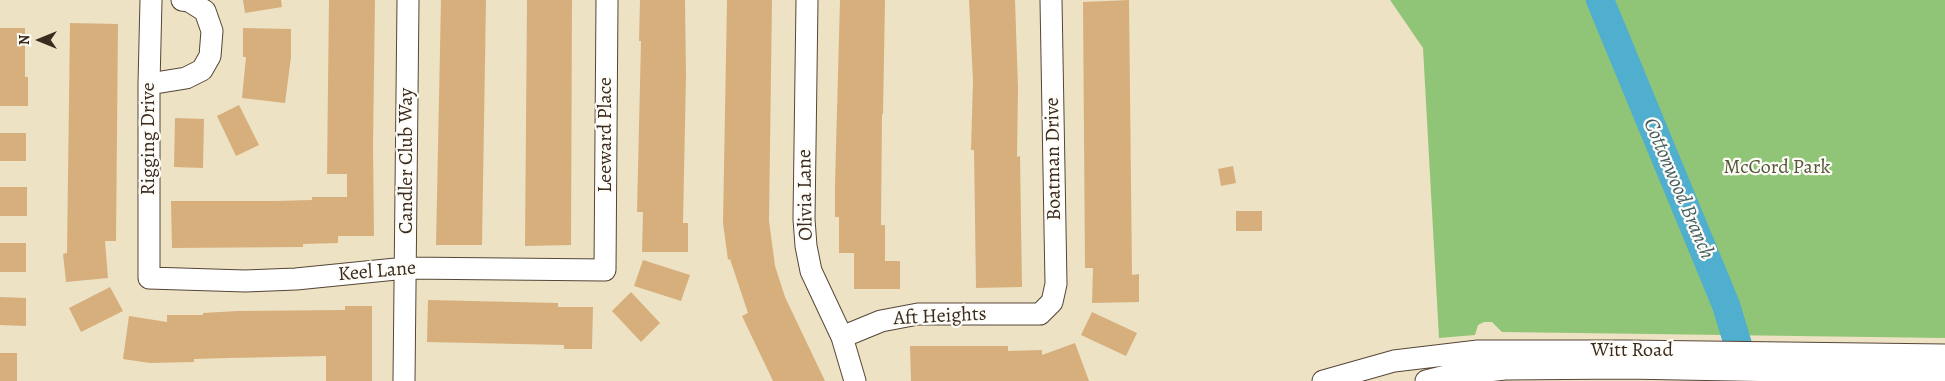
<!DOCTYPE html>
<style>
body{margin:0}
#map{position:relative;width:1945px;height:381px;overflow:hidden;background:#ede2c3;font-family:Alegreya,serif}
canvas{display:block}
.north{position:absolute;left:15px;top:15px;width:50px;height:50px;-webkit-text-stroke:4px #fdfcf7;paint-order:stroke;rotate:270deg;font-size:14px;font-weight:700;line-height:20px;text-align:center;color:#3b2a1e}
.north::after{content:'';display:block;margin:auto;width:18px;height:22px;background:#3b2a1e;clip-path:polygon(50% 0,100% 100%,50% 72%,0 100%)}
</style>
<div id="map">
<canvas width="1945" height="381"></canvas>
<div class="north">N</div>
</div>
<script>
const c = document.querySelector('canvas').getContext('2d');
c.lineJoin = 'round';
function fill(path, color) { c.fillStyle = color; c.fill(path, 'evenodd'); }
const toPath = rows => new Path2D(rows.map(r => 'M' + r).join(''));
function strokePath(path, color, width, dash) { c.strokeStyle = color; c.lineWidth = width; c.lineCap = dash ? 'butt' : 'round'; c.setLineDash(dash || []); c.stroke(path); }
function drawText(font, color, halo, rows, align = 'center') {
  c.font = font + ' Alegreya,serif'; c.lineWidth = 4.5; c.setLineDash([]); c.textBaseline = 'middle'; c.strokeStyle = halo; c.fillStyle = color; for (const [text, x, y, turn = 0] of rows) {
    c.save(); c.translate(x, y); c.rotate((+turn || 0) * Math.PI / 180); c.textAlign = isNaN(turn) ? turn : align; if (halo) c.strokeText(text, 0, 0); c.fillText(text, 0, 0); c.restore();
  }
}
fill(toPath([
 [1390,0,1945,0,1945,338,1502,332,1492,322,1484,322,1478,325,1475,335,1439,338,1423,48]
]), '#90c577');
strokePath(toPath([
 [1600,0,1726,305,1749,381]
]), '#50aece', 28);
fill(toPath([
 [243,0,281,0,282,7,245,13],
 [329,0,375,0,373,146,374,236,338,236,338,243,303,244,303,247,172,248,171,201,276,201,312,200,312,197,347,197,347,174,327,174],
 [441,0,486,0,482,245,436,245],
 [527,0,572,0,571,245,525,246],
 [640,0,685,0,686,75,683,223,688,223,688,252,642,252,643,212,637,212,641,41,639,41],
 [727,0,772,0,769,221,775,266,785,297,825,381,773,381,742,316,748,313,730,259,728,260,723,223],
 [840,0,885,0,883,114,882,114,881,225,885,225,885,261,900,261,900,289,854,289,854,253,839,253,839,217,835,217,835,184],
 [969,0,1015,0,1018,88,1017,157,1020,156,1022,287,976,288,974,150,971,150,973,81],
 [1129,0,1132,275,1139,274,1139,302,1092,303,1093,268,1085,268,1083,2],
 [70,23,118,24,116,241,105,241,108,278,66,282,63,254,67,253],
 [0,28,25,28,25,77,28,77,28,106,0,106],
 [243,28,291,29,291,57,285,103,242,98,246,57,243,57],
 [239,105,259,145,236,156,217,116],
 [175,118,204,119,203,168,174,167],
 [0,133,26,133,26,161,0,161],
 [1233,166,1236,183,1221,186,1218,169],
 [0,187,27,187,27,216,0,216],
 [1236,211,1262,211,1262,231,1236,231],
 [0,243,26,243,26,272,0,272],
 [643,260,690,275,681,301,634,286],
 [110,287,123,311,81,332,69,308],
 [631,292,660,323,641,342,612,311],
 [0,297,26,298,26,326,0,325],
 [428,300,558,303,558,307,593,307,592,349,564,349,564,345,427,342],
 [345,306,372,306,372,381,326,381,326,356,230,358,194,359,194,362,150,363,123,359,129,316,167,322,167,315,203,315,203,313,237,311,345,310],
 [1092,312,1137,333,1126,356,1081,335],
 [1075,343,1089,381,911,381,910,346,1008,346,1008,351,1042,350,1042,355],
 [0,353,17,353,17,381,0,381]
]), '#d7af7d');
const minor = toPath([
 [151,0,149,84,149,278,245,281,296,279,406,268,605,270,607,0],
 [807,0,804,219,806,246,811,271,842,337,855,381],
 [149,84,186,78,202,70,210,56,212,31,205,11,189,1,182,0],
 [842,337,881,321,918,314,1040,314,1052,302,1056,284,1051,0],
 [404,381,408,0],
 [1323,381,1394,361,1478,351,1626,351,1945,355],
 [1426,381,1446,376,1505,369,1626,368,1945,374]
]);
strokePath(minor, '#564637', 23);
strokePath(minor, '#fff', 21);
drawText('20px', '#3b2a1e', '#fdfcf7', [
 ["Leeward Place",606,135,-90],
 ["Rigging Drive",149,139,-90],
 ["Boatman Drive",1054,159,-91],
 ["Candler Club Way",407,161,-90],
 ["Olivia Lane",806,195,-91],
 ["Keel Lane",377,272,-5],
 ["Aft Heights",940,317,-3],
 ["Witt Road",1632,351]
]);
drawText('20px', '#545839', '#fdfcf7', [
 ["McCord Park",1777,168]
]);
drawText('italic 21px', '#435f64', '#fdfcf7', [
 ["Cottonwood Branch",1678,189,67]
]);
</script>
